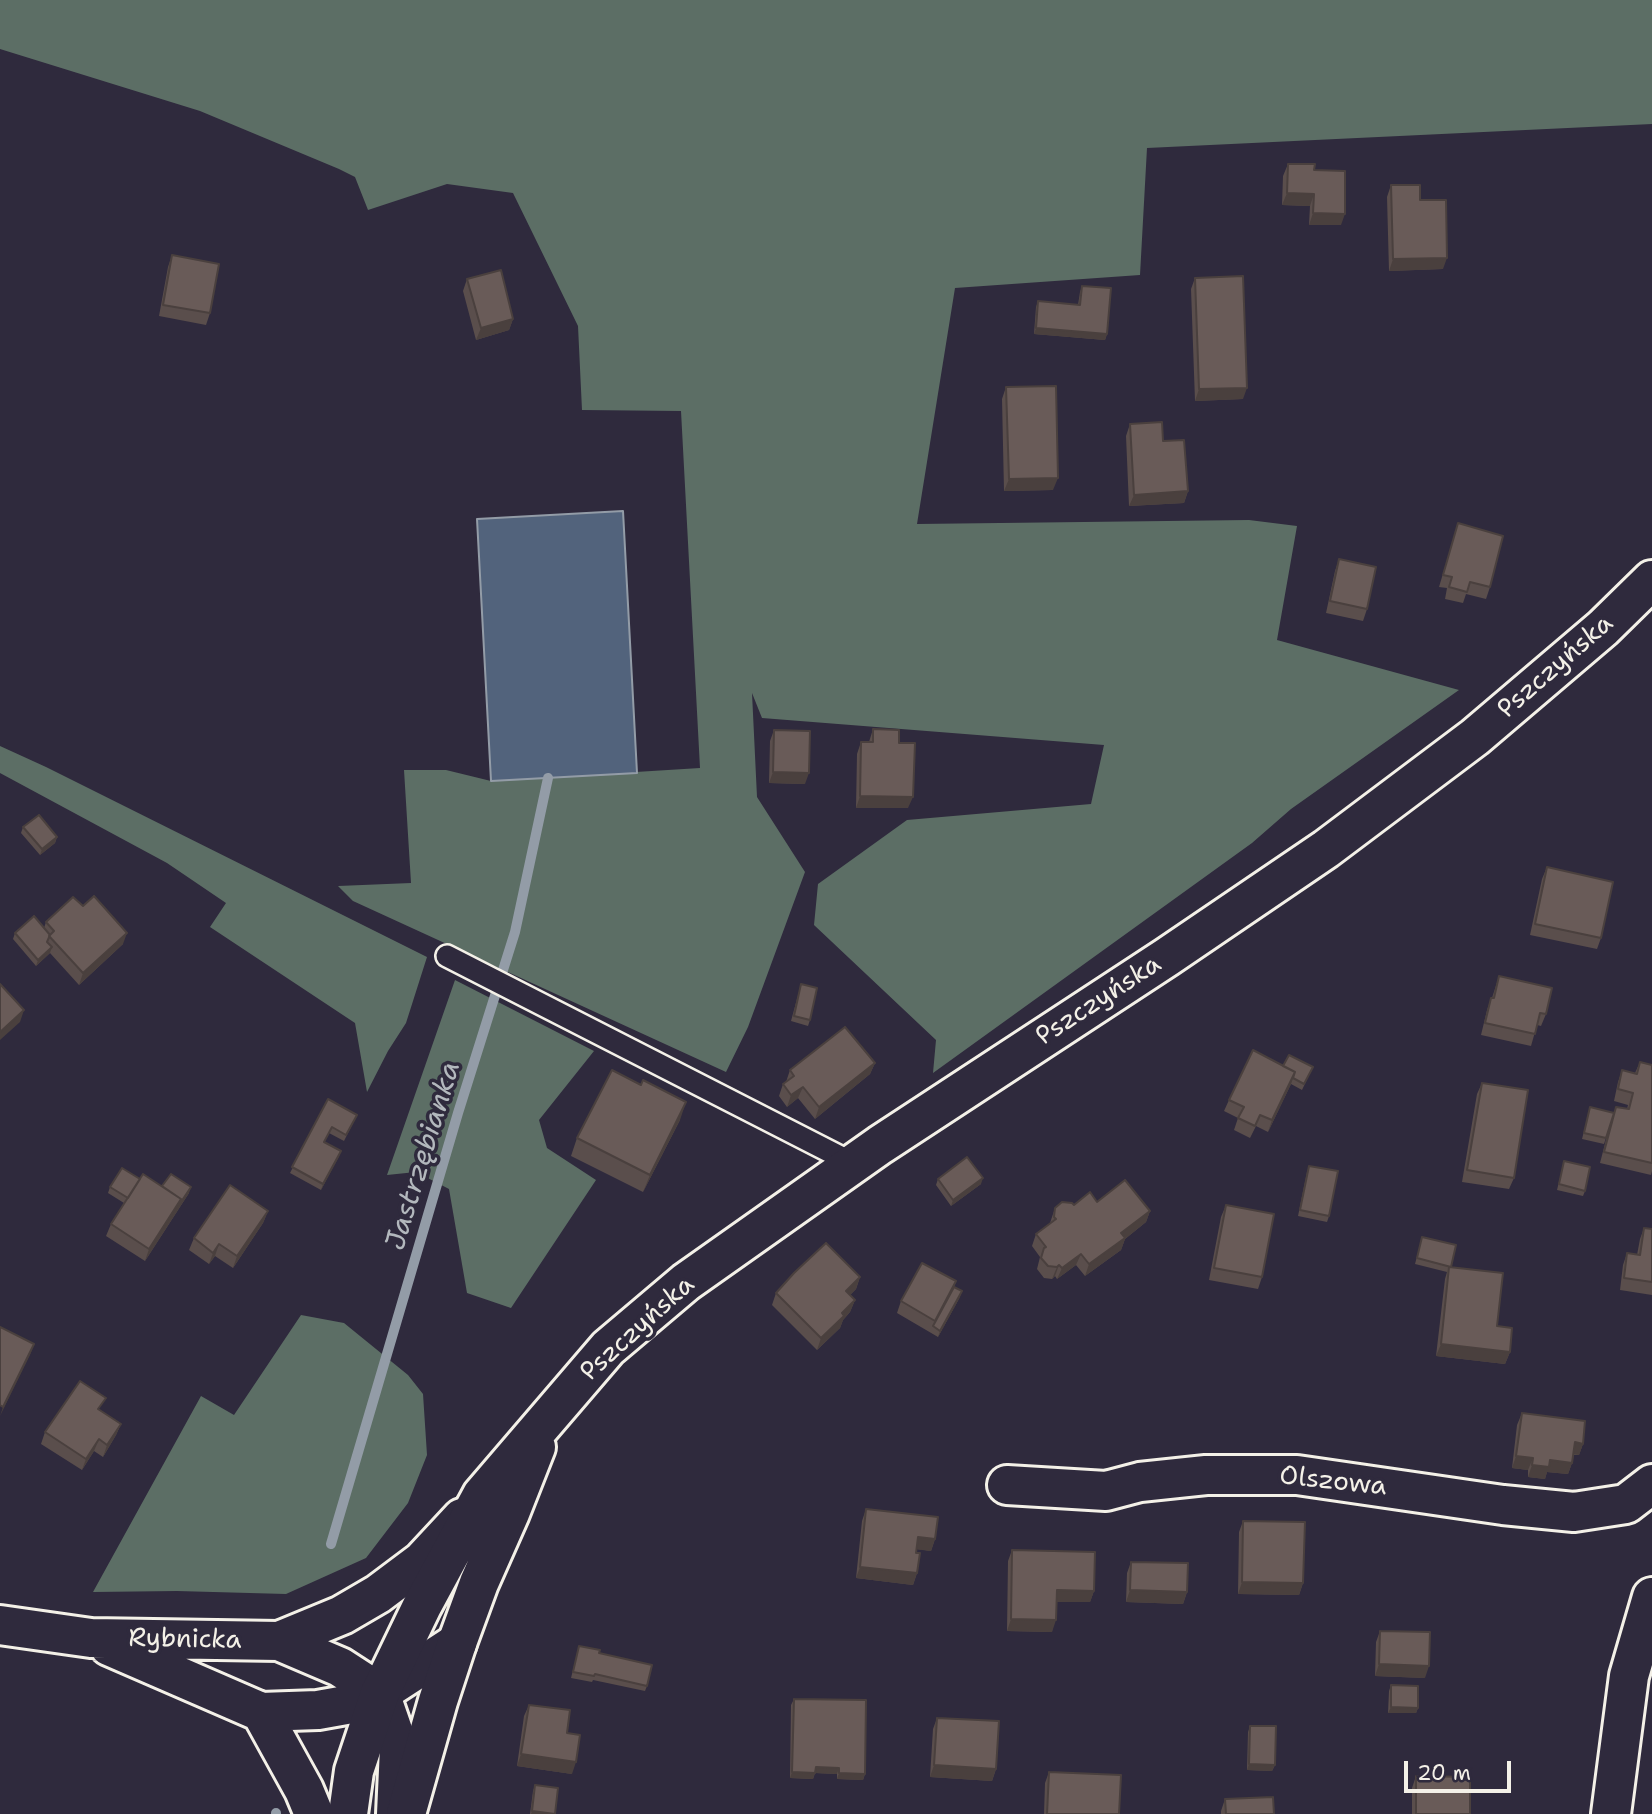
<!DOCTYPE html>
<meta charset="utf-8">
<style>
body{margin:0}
#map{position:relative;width:1652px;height:1814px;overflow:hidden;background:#2f2a3d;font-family:"Shantell Sans",sans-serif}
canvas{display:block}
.scale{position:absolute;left:1404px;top:1761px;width:107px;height:32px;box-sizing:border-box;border:4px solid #f4f1e8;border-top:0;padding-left:9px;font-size:21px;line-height:24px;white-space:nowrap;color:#f4f1e8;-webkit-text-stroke:5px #2f2a3d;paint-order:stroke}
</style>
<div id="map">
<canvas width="1652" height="1814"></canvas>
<div class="scale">20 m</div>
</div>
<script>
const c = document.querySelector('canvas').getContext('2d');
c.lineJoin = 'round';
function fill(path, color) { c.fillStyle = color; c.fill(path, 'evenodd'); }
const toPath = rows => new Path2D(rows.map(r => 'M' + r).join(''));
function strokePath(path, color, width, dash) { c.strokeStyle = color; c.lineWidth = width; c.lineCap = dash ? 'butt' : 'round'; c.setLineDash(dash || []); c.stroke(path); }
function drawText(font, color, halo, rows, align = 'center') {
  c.font = font + ' "Shantell Sans",sans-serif'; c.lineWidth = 7; c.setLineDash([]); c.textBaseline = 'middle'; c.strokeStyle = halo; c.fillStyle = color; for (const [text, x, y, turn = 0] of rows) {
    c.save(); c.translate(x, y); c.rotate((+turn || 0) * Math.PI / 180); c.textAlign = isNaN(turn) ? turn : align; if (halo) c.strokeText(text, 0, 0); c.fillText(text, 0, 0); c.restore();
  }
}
fill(toPath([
 [0,0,1652,0,1652,124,1147,148,1140,275,955,288,917,524,1249,520,1297,526,1277,640,1459,690,1291,809,1252,843,933,1073,936,1040,814,925,818,884,907,820,1091,804,1104,745,762,718,752,693,757,797,805,872,748,1027,726,1072,353,901,338,886,411,883,404,770,446,770,491,781,700,768,681,411,582,410,578,326,513,193,447,184,368,210,355,177,339,169,200,111,0,49],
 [0,746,46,767,427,957,406,1023,388,1051,367,1092,355,1023,210,927,226,903,167,863,0,773],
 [455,980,594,1051,539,1120,547,1148,596,1180,511,1308,467,1293,449,1189,416,1172,387,1175],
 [301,1315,344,1323,408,1375,423,1394,427,1455,408,1503,366,1558,286,1594,177,1591,93,1592,201,1396,234,1415]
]), '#5c6e65');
const water = toPath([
 [623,511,637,773,491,781,477,519,623,511]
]);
fill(water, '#52637c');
strokePath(water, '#939ca7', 2);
strokePath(toPath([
 [331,1544,458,1113,515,932,548,778],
 [276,1814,276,1813]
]), '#939ca7', 10);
const service = toPath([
 [447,956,854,1164]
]);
const minor = toPath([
 [1007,1485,1106,1491,1140,1482,1206,1475,1297,1475,1503,1505,1574,1512,1626,1504,1652,1484],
 [1611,1814,1629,1676,1652,1597]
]);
const tertiary = toPath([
 [0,1625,91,1638,279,1641,340,1667,380,1693,399,1748,396,1814],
 [279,1641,342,1615,378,1594,422,1561,462,1518],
 [109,1646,261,1712,318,1710,346,1705,380,1693,457,1643],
 [261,1712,304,1790,314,1814]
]);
const secondary = toPath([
 [348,1814,354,1771,380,1693,422,1606,482,1495,608,1348,686,1282,880,1145,1167,957,1326,849,1475,737,1603,628,1652,580],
 [406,1814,438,1701,457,1643,479,1583,510,1513,536,1447]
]);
strokePath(service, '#f4f1e8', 26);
strokePath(minor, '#f4f1e8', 44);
strokePath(tertiary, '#f4f1e8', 44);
strokePath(secondary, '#f4f1e8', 44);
strokePath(service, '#2f2a3d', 21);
strokePath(minor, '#2f2a3d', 38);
strokePath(tertiary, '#2f2a3d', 38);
strokePath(secondary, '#2f2a3d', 38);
fill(toPath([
 [1288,164,1314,170,1341,225,1309,225,1310,206,1282,205,1283,176],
 [1391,185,1420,200,1443,269,1389,271,1387,197],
 [172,255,210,313,206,325,159,316,168,267],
 [1195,278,1243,399,1195,401,1191,289],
 [467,279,513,319,509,330,476,340,463,291],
 [1082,286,1107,334,1105,340,1034,334,1036,307,1038,301,1078,305,1080,292],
 [1006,387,1053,490,1004,491,1002,399],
 [1130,424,1188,491,1184,503,1129,506,1126,436],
 [1458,523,1490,587,1486,599,1466,594,1463,603,1445,599,1447,588,1439,587],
 [1339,559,1367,609,1363,621,1326,613,1335,571],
 [873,729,899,743,908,808,856,808,857,754,861,742,869,742],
 [774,730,805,784,769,783,770,741],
 [23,827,57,837,55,843,40,855,21,833],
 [1547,867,1601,938,1597,949,1530,935,1542,879],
 [83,906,123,944,79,985,50,953,36,966,13,939,15,933,44,928,46,922],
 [1499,976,1546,1014,1541,1026,1537,1025,1531,1046,1481,1035,1487,1010,1491,998,1492,998],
 [801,984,810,1020,808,1026,791,1021],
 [1640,1062,1652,1065,1652,1171,1651,1175,1600,1163,1609,1128,1604,1144,1582,1139,1590,1107,1614,1113,1627,1109,1628,1105,1614,1101,1618,1082,1622,1070,1635,1073],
 [875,1063,870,1074,815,1119,798,1098,787,1107,779,1096,783,1084,786,1082,790,1070],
 [1283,1066,1313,1067,1302,1090,1291,1084,1268,1132,1256,1126,1250,1138,1234,1130,1238,1118,1224,1111,1229,1100],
 [1482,1083,1514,1178,1509,1189,1462,1182,1477,1094],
 [328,1099,357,1115,344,1141,329,1133,324,1142,341,1151,321,1190,290,1173],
 [680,1120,643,1192,571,1156,577,1138],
 [1564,1161,1585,1191,1583,1196,1557,1190],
 [1309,1166,1329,1216,1327,1222,1298,1216,1307,1172],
 [140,1179,162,1186,189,1193,145,1261,106,1236,111,1224,124,1203,108,1193,110,1187],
 [938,1179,981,1184,951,1206,936,1185],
 [1097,1202,1150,1211,1146,1222,1125,1239,1121,1250,1085,1276,1076,1265,1057,1279,1055,1276,1052,1279,1044,1278,1037,1269,1040,1257,1032,1246,1036,1234,1050,1223,1055,1208],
 [1226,1205,1262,1277,1258,1289,1209,1280,1221,1217],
 [268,1211,263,1223,233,1268,215,1256,209,1264,189,1250,194,1238],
 [1644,1228,1652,1229,1652,1295,1620,1290,1623,1265,1627,1253,1637,1255,1640,1239],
 [1422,1237,1451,1267,1497,1326,1510,1352,1505,1364,1436,1356,1445,1279,1447,1272,1415,1264],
 [860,1277,856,1289,850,1295,855,1300,850,1312,843,1320,840,1328,817,1350,772,1305,776,1293],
 [956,1281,954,1287,960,1297,938,1337,897,1313,901,1301],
 [101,1411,121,1424,116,1435,103,1457,94,1451,82,1470,41,1444,45,1432],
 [1522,1413,1583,1444,1579,1455,1574,1455,1572,1463,1568,1474,1547,1472,1545,1479,1528,1477,1528,1470,1512,1468,1517,1425],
 [866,1509,935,1539,931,1551,917,1549,917,1573,913,1585,856,1578,862,1521],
 [1243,1521,1303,1583,1299,1595,1238,1594,1239,1532],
 [1012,1550,1094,1591,1090,1602,1056,1602,1052,1632,1007,1631,1008,1561],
 [1131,1562,1187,1592,1183,1604,1126,1602,1127,1573],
 [1380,1631,1425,1678,1375,1676,1376,1642],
 [579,1646,599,1653,647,1686,645,1691,593,1680,592,1682,571,1678],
 [1391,1685,1418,1708,1416,1713,1388,1713,1389,1691],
 [794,1699,865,1774,863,1780,837,1779,837,1774,815,1773,813,1779,790,1778,791,1705],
 [529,1705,572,1774,517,1766,524,1716],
 [937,1718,996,1769,992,1781,930,1777,933,1729],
 [1250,1726,1275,1765,1272,1771,1247,1770,1248,1732],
 [1049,1772,1119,1814,1044,1814,1045,1783],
 [1416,1776,1470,1814,1412,1814,1412,1788],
 [535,1785,555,1814,530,1814,533,1791],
 [1225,1799,1274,1814,1221,1814,1221,1811]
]), '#5a4e4c');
fill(toPath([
 [1287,193,1314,194,1310,206,1282,205],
 [1313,213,1345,214,1341,225,1309,225],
 [1447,258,1443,269,1389,271,1393,259],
 [513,319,509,330,476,340,481,328],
 [1036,328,1107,334,1105,340,1034,334],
 [1247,388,1243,399,1195,401,1199,389],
 [1058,478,1053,490,1004,491,1009,479],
 [1188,491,1184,503,1129,506,1134,495],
 [773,772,809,773,805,784,769,783],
 [860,796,913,797,908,808,856,808],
 [57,837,55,843,40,855,42,849],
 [127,933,123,944,79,985,83,973],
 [52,947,50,953,36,966,38,960],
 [24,1010,20,1022,0,1040,0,1032],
 [875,1063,870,1074,815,1119,819,1107],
 [1295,1072,1291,1084,1268,1132,1272,1120],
 [803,1087,798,1098,787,1107,791,1095],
 [686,1102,680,1120,643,1192,650,1175],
 [341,1151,339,1157,321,1190,323,1184],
 [983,1178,981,1184,951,1206,953,1200],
 [191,1187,189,1193,145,1261,149,1249,181,1199],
 [268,1211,263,1223,233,1268,237,1256],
 [1150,1211,1146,1222,1125,1239,1121,1250,1085,1276,1089,1264,1121,1233],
 [219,1244,215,1256,209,1264,213,1253],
 [1081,1254,1076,1265,1057,1279,1062,1268],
 [1059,1265,1055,1276,1052,1279,1057,1267],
 [860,1277,856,1289,842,1303,846,1291],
 [962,1291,960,1297,938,1337,940,1331],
 [855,1300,850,1312,843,1320,840,1328,817,1350,821,1338,842,1313],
 [34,1344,30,1355,0,1416,3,1407],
 [1441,1344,1510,1352,1505,1364,1436,1356],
 [121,1424,116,1435,103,1457,107,1445],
 [99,1439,94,1451,82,1470,86,1459],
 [1575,1442,1583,1444,1579,1455,1571,1454],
 [1516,1456,1533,1458,1528,1470,1512,1468],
 [1550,1460,1572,1463,1568,1474,1547,1472,1545,1479,1528,1477,1532,1465],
 [918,1537,935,1539,931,1551,913,1549],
 [860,1567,917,1573,913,1585,856,1578],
 [1242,1582,1303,1583,1299,1595,1238,1594],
 [1057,1590,1094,1591,1090,1602,1052,1602],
 [1130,1590,1187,1592,1183,1604,1126,1602],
 [1011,1619,1056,1620,1052,1632,1007,1631],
 [1379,1664,1429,1666,1425,1678,1375,1676],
 [1391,1707,1418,1708,1416,1713,1388,1713],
 [521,1754,576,1762,572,1774,517,1766],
 [1249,1764,1275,1765,1272,1771,1247,1770],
 [934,1765,996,1769,992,1781,930,1777],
 [816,1767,839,1768,837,1774,815,1773,813,1779,790,1778,792,1772],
 [839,1773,865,1774,863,1780,837,1779],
 [532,1811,552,1814,531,1814]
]), '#4a403e');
const building = toPath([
 [1288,164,1315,164,1314,170,1345,171,1345,214,1313,213,1314,194,1287,193,1288,164],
 [1391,185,1420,185,1420,200,1446,200,1447,258,1393,259,1391,185],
 [172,255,219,264,210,313,163,305,172,255],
 [501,270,513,319,481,328,467,279,501,270],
 [1243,276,1247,388,1199,389,1195,278,1243,276],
 [1082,286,1111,288,1107,334,1036,328,1038,301,1080,305,1082,286],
 [1056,386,1058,478,1009,479,1006,387,1056,386],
 [1162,422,1163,441,1184,440,1188,491,1134,495,1130,424,1162,422],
 [1458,523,1503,536,1490,587,1470,582,1467,592,1449,587,1452,577,1443,575,1458,523],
 [1339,559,1376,567,1367,609,1330,601,1339,559],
 [873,729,899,730,899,743,915,743,913,797,860,796,861,742,873,742,873,729],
 [774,730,810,731,809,773,773,772,774,730],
 [39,815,57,837,42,849,23,827,39,815],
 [1547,867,1613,882,1601,938,1535,924,1547,867],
 [94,896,127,933,83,973,49,936,54,931,46,922,73,897,83,906,94,896],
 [34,916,50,935,47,942,52,947,38,960,15,933,34,916],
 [1499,976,1552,988,1546,1014,1540,1013,1535,1034,1485,1023,1491,998,1494,998,1499,976],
 [0,984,24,1010,0,1032,0,984],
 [801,984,817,988,810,1020,794,1016,801,984],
 [845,1027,875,1063,819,1107,803,1087,791,1095,783,1084,794,1076,790,1070,845,1027],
 [1253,1050,1295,1072,1272,1120,1260,1115,1255,1126,1238,1118,1244,1107,1229,1100,1253,1050],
 [1289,1055,1313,1067,1304,1084,1293,1078,1295,1072,1283,1066,1289,1055],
 [1640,1062,1652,1065,1652,1163,1604,1152,1616,1107,1629,1109,1633,1093,1618,1089,1622,1070,1637,1074,1640,1062],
 [612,1070,641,1085,643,1080,686,1102,650,1175,577,1138,612,1070],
 [1482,1083,1528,1090,1514,1178,1467,1170,1482,1083],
 [328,1099,357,1115,346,1135,332,1127,324,1142,341,1151,323,1184,292,1167,328,1099],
 [1590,1107,1614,1113,1606,1138,1584,1133,1590,1107],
 [967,1157,983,1178,953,1200,938,1179,967,1157],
 [1564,1161,1590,1167,1585,1191,1559,1184,1564,1161],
 [1309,1166,1338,1171,1329,1216,1300,1210,1309,1166],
 [122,1168,140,1179,128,1198,110,1187,122,1168],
 [143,1174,181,1199,149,1249,111,1224,143,1174],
 [171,1174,191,1187,179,1205,181,1199,162,1186,171,1174],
 [1125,1180,1150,1211,1121,1233,1125,1238,1089,1264,1081,1254,1062,1268,1059,1265,1057,1267,1048,1266,1041,1258,1044,1248,1046,1247,1036,1234,1056,1219,1054,1217,1055,1208,1062,1202,1072,1203,1074,1205,1090,1192,1097,1202,1125,1180],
 [230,1185,268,1211,237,1256,219,1244,213,1253,194,1238,230,1185],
 [1226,1205,1274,1214,1262,1277,1214,1268,1226,1205],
 [1644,1228,1652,1229,1652,1282,1624,1278,1627,1253,1640,1255,1644,1228],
 [1422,1237,1456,1245,1451,1267,1417,1258,1422,1237],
 [826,1243,860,1277,846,1291,855,1300,842,1313,844,1316,821,1338,776,1293,794,1273,826,1243],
 [922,1263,956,1281,935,1321,901,1301,922,1263],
 [1449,1267,1503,1273,1497,1326,1512,1328,1510,1352,1441,1344,1449,1267],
 [954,1287,962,1291,940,1331,933,1326,954,1287],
 [0,1327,34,1344,3,1407,0,1405,0,1327],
 [80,1381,106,1398,98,1409,121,1424,107,1445,99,1439,86,1459,45,1432,80,1381],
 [1522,1413,1585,1421,1583,1444,1575,1442,1572,1463,1550,1460,1549,1467,1532,1465,1533,1458,1516,1456,1522,1413],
 [866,1509,938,1517,935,1539,918,1537,916,1553,920,1553,917,1573,860,1567,866,1509],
 [1243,1521,1305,1522,1303,1583,1242,1582,1243,1521],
 [1012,1550,1095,1552,1094,1591,1057,1590,1056,1620,1011,1619,1012,1550],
 [1131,1562,1188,1563,1187,1592,1130,1590,1131,1562],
 [1380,1631,1430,1632,1429,1666,1379,1664,1380,1631],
 [579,1646,600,1650,599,1653,652,1665,647,1686,595,1674,594,1676,573,1672,579,1646],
 [1391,1685,1418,1686,1418,1708,1391,1707,1391,1685],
 [794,1699,866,1700,865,1774,839,1773,839,1768,816,1767,815,1773,792,1772,794,1699],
 [529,1705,570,1710,567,1733,580,1735,576,1762,521,1754,529,1705],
 [937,1718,999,1721,996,1769,934,1765,937,1718],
 [1250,1726,1276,1726,1275,1765,1249,1764,1250,1726],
 [1049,1772,1121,1775,1119,1814,1047,1814,1049,1772],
 [1416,1776,1470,1777,1470,1814,1416,1814,1416,1776],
 [535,1785,558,1788,555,1814,532,1811,535,1785],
 [1273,1797,1274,1814,1226,1814,1225,1799,1273,1797]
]);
fill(building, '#695b58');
strokePath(building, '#4a403e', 2);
drawText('26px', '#f4f1e8', '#2f2a3d', [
 ["Pszczyńska",1556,667,-41],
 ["Pszczyńska",1099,1001,-33],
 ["Pszczyńska",638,1329,-42],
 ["Olszowa",1333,1482,6],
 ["Rybnicka",185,1640,1]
]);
drawText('italic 28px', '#b3b8bd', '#2f2a3d', [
 ["Jastrzębianka",424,1156,-73]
]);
</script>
